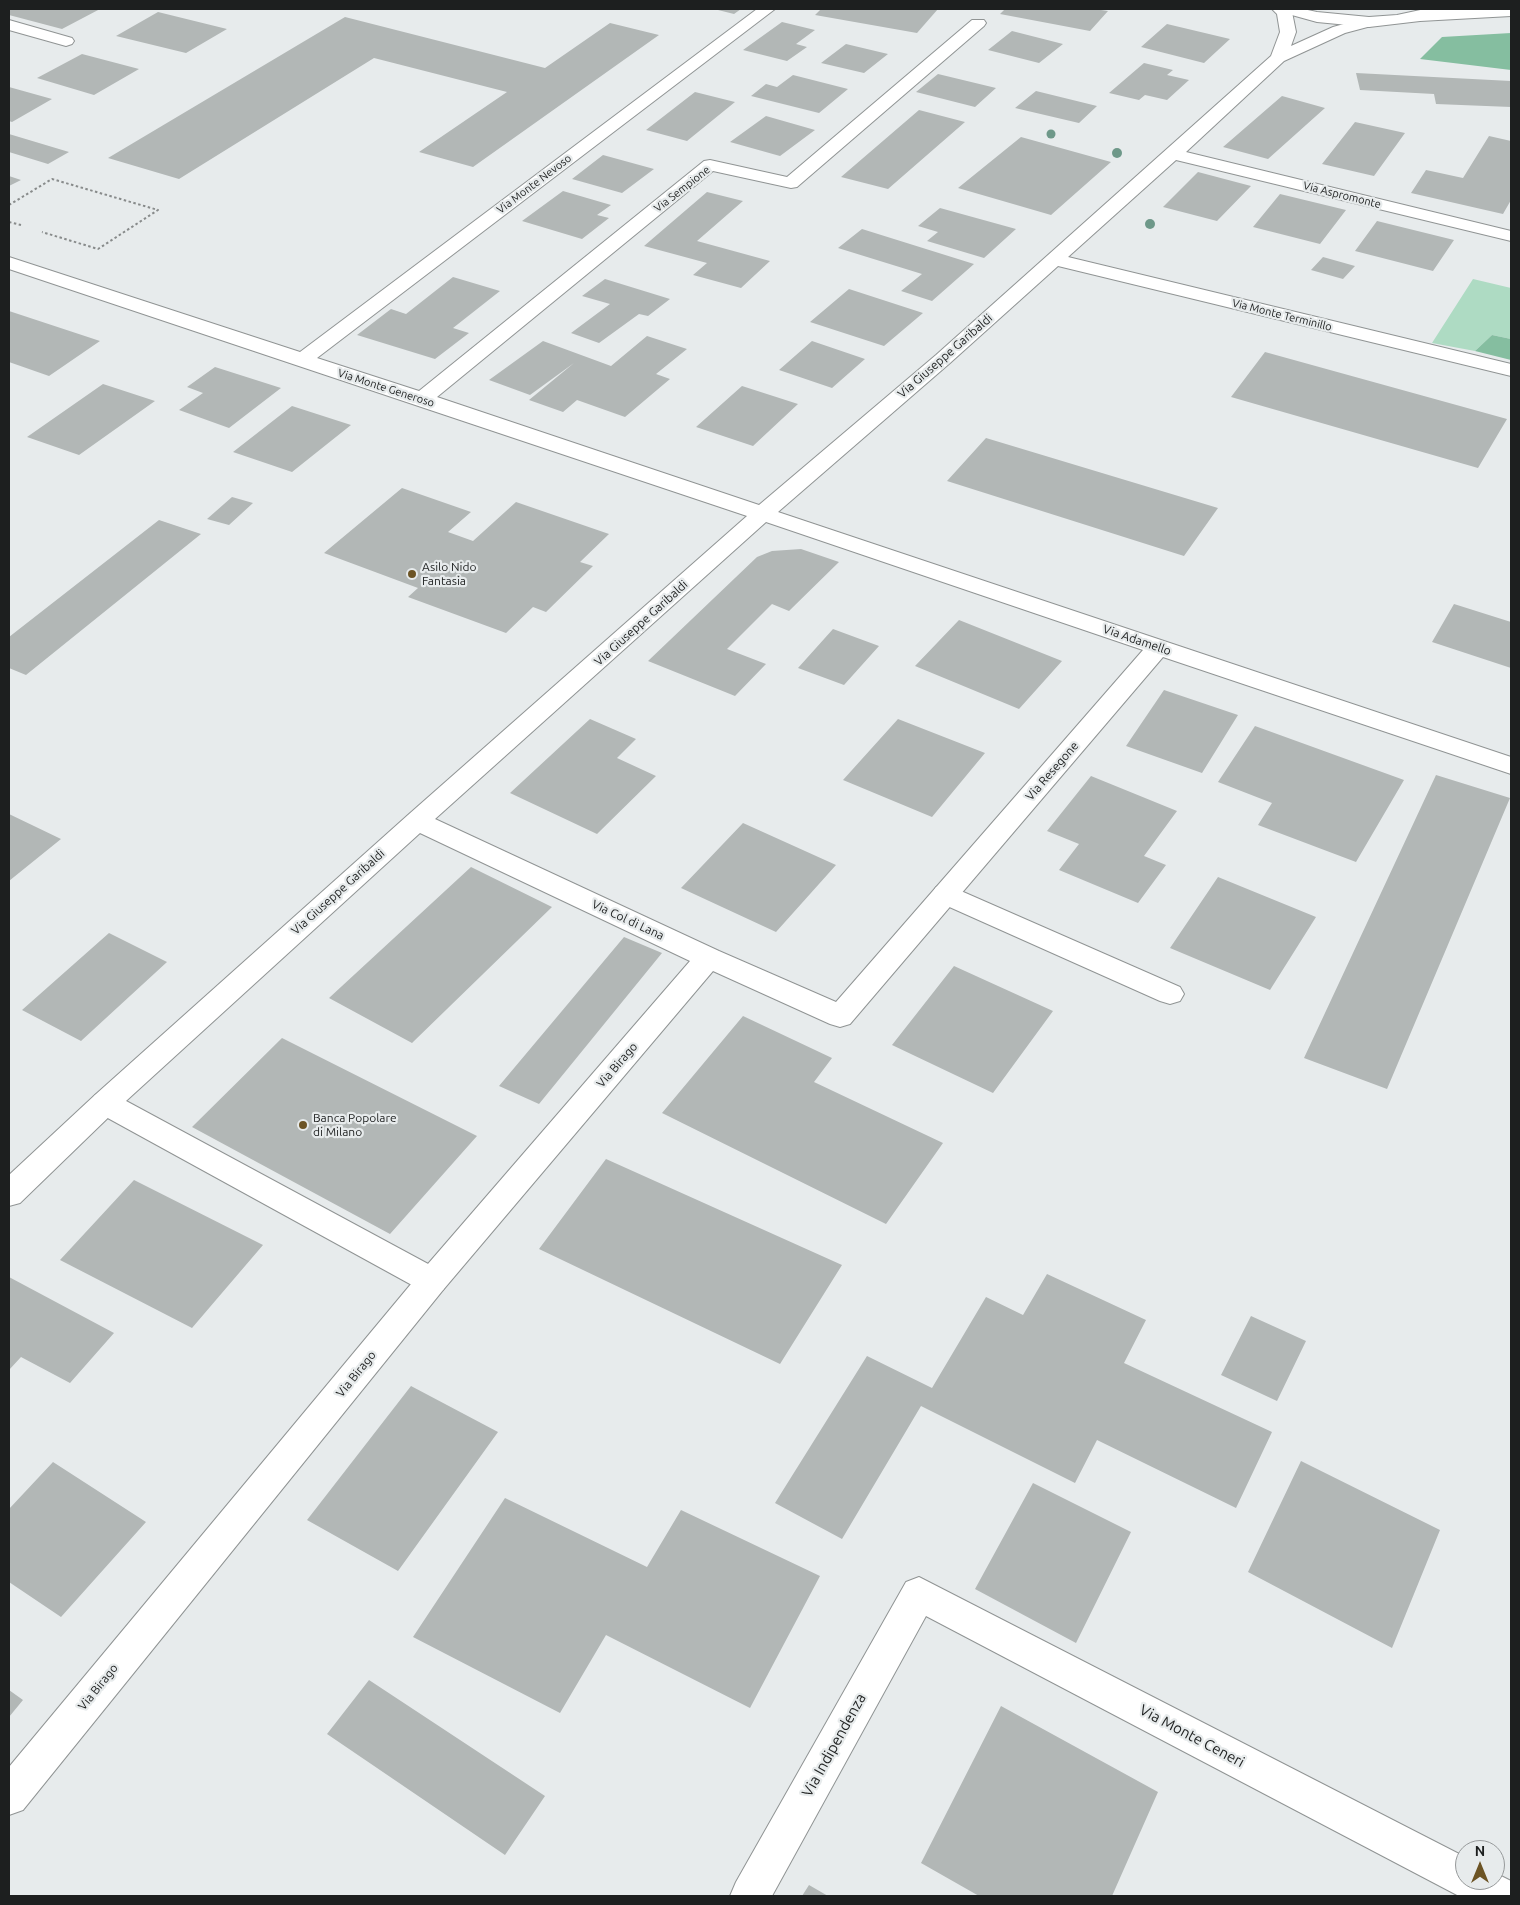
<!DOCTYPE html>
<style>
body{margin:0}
#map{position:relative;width:1520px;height:1905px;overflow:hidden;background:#e7ebec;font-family:Ubuntu,sans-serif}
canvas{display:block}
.frame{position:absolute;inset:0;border:10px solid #1d1f1f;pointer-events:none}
.north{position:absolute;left:1455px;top:1840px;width:50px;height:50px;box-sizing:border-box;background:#e7ebec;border:1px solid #96999a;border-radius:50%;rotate:0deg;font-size:14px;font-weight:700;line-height:20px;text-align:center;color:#1d1f1f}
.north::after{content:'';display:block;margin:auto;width:18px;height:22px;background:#6c5425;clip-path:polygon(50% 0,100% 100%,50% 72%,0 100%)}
</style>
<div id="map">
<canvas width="1520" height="1905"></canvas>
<div class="frame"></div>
<div class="north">N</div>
</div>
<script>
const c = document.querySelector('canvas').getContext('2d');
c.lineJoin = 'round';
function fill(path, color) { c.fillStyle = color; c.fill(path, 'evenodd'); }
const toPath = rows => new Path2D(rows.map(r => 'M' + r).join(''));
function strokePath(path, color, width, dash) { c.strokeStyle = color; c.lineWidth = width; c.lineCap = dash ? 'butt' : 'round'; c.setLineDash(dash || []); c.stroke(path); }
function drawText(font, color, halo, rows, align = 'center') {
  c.font = font + ' Ubuntu,sans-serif'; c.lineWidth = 4.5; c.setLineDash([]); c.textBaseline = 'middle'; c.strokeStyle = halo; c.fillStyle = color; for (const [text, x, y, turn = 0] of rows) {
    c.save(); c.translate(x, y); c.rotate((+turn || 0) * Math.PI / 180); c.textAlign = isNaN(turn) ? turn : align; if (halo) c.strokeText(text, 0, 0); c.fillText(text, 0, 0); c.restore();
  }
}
fill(toPath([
 [1473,279,1511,288,1511,339,1492,335,1475,351,1432,343]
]), '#aedbc3');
fill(toPath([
 [1511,33,1511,70,1420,59,1442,37],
 [1492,335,1511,339,1511,360,1475,351]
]), '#85bea0');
fill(toPath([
 [9,9,100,9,62,29,9,15],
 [714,9,741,9,734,14],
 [821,9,938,9,917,33,815,15],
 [1005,9,1094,9,1108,11,1090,31,1000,14],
 [158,12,227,29,186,53,116,36],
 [345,17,545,68,610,23,659,35,473,167,419,152,507,92,374,58,179,179,108,158],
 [782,22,815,30,796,44,807,47,787,61,743,50],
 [1167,24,1230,39,1204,63,1141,47],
 [1012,31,1063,44,1039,63,988,50],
 [846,44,888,54,864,73,821,63],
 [82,54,139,69,94,95,37,78],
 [1144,63,1173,70,1167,75,1189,80,1167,100,1145,95,1139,100,1109,93],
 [1356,73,1511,81,1511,107,1436,104,1434,94,1360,90],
 [938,74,996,88,975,107,916,92],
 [793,75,848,89,819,113,751,96,766,84,777,87],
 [9,87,52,99,12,122,9,121],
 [1036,91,1097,106,1079,123,1015,108],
 [695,92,735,102,687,141,646,130],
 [1282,96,1325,108,1268,159,1223,147],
 [919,110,965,122,888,189,841,177],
 [766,116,815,130,780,156,730,142],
 [1355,122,1405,133,1374,176,1322,164],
 [9,134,69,152,48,164,9,152],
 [1489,136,1511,141,1511,200,1503,214,1411,193,1426,170,1463,178],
 [1021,137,1111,162,1051,215,958,188],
 [603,155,654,169,622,193,572,179],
 [1198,172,1251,186,1217,221,1163,207],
 [9,176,21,180,9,186],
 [563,191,611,205,597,215,609,218,582,239,522,221],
 [707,192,743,201,697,241,770,261,741,288,693,275,707,263,644,246],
 [1280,194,1346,210,1320,244,1253,227],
 [940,208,1016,229,984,258,927,241,938,232,918,226],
 [1377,221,1454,240,1433,271,1355,251],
 [862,229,974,264,932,301,901,291,922,274,838,248],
 [1323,257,1355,266,1343,279,1311,270],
 [453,277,500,291,453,328,469,333,435,359,357,335,391,309,406,314],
 [605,279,670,299,648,316,639,314,599,343,571,333,610,304,582,296],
 [849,289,923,313,884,346,810,322],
 [9,311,100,341,49,376,9,362],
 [647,336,687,349,656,374,670,379,625,417,577,400,563,412,529,400,574,363,530,395,489,380,543,341,611,366],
 [812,341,865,359,832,388,779,370],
 [1265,352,1507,419,1478,468,1231,397],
 [215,367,281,388,229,428,179,410,203,393,187,387],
 [103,384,155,401,79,455,27,437],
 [742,386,798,404,753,446,696,427],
 [292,406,351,425,292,472,233,452],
 [986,438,1218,508,1184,556,947,481],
 [402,488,471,512,448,532,473,541,516,502,609,534,580,562,593,566,546,612,533,607,506,633,408,597,418,588,324,553],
 [232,497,253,503,229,525,207,519],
 [159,520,201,534,26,675,9,668,9,637],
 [801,549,839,562,789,611,772,604,727,649,766,664,735,696,648,661,757,557,772,551],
 [1454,604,1511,622,1511,668,1432,642],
 [959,620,1062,661,1019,709,915,666],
 [833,629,879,646,844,685,798,668],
 [1164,690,1238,715,1202,773,1126,746],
 [590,719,636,739,617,758,656,776,597,834,510,793],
 [898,719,985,753,932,817,843,780],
 [1255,726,1404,780,1356,862,1258,825,1272,803,1218,782],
 [1436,775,1510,798,1387,1089,1304,1058],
 [1091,776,1177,811,1144,856,1166,865,1138,903,1059,870,1079,844,1047,831],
 [9,814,61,839,9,881],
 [743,823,836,865,776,932,681,888],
 [471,867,552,907,412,1043,329,998],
 [1218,877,1316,917,1270,990,1170,948],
 [109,933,167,962,81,1041,22,1010],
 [624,937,662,953,539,1104,499,1086],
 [954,966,1053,1011,993,1093,892,1045],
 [743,1016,832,1058,814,1082,943,1143,886,1224,662,1113],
 [282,1038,477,1136,390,1234,192,1127],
 [606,1159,842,1265,780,1364,539,1249],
 [134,1180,263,1245,192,1328,60,1260],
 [1047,1274,1146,1320,1124,1363,1272,1432,1236,1508,1097,1440,1075,1483,921,1406,842,1539,775,1503,867,1356,932,1388,986,1297,1023,1315],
 [9,1277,114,1333,70,1383,21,1357,9,1370],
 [1251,1316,1306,1341,1277,1401,1221,1375],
 [411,1386,498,1432,398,1571,307,1520],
 [1301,1461,1440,1530,1392,1648,1248,1572],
 [53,1462,146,1522,61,1617,9,1582,9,1509],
 [1033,1483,1131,1532,1076,1643,975,1589],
 [505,1498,647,1567,681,1510,820,1576,750,1708,606,1635,560,1713,413,1637],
 [369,1680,545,1796,505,1855,327,1734],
 [9,1690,23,1700,9,1717],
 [1001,1706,1158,1792,1112,1896,979,1896,921,1863],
 [809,1885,828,1896,802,1896]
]), '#b2b7b6');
const service = toPath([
 [9,20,72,38,74,41,72,44,66,46,9,30,9,20],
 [945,884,1180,987,1184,994,1180,1001,1170,1004,1160,1001,936,901,932,894,936,887,945,884],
 [105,1091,115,1095,443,1272,448,1281,443,1290,432,1294,421,1290,95,1111,90,1103,95,1095,105,1091]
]);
const minor = toPath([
 [757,9,775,9,317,358,419,391,704,161,710,160,787,177,972,20,984,20,986,23,984,26,797,187,791,188,713,171,437,397,759,505,936,355,1271,56,1280,32,1277,14,1272,9,1290,9,1292,12,1296,32,1291,46,1333,27,1369,17,1375,19,1377,22,1375,25,1345,33,1284,61,1186,152,1511,231,1511,241,1176,160,1068,257,1511,364,1511,376,1058,266,950,363,778,512,1511,757,1511,774,1163,657,850,1024,840,1027,830,1024,713,971,443,1290,23,1810,9,1815,9,1767,421,1272,690,961,420,833,115,1111,20,1203,9,1206,9,1175,95,1095,408,815,747,516,9,269,9,257,300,352,757,9],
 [766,522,1143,650,836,1002,719,951,435,819,766,522],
 [919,1577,1465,1857,1465,1880,1495,1880,1495,1873,1511,1881,1511,1896,1459,1896,926,1616,772,1896,730,1896,736,1882,906,1582,919,1577]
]);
const primary = toPath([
 [1278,9,1303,9,1317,12,1369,17,1397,15,1425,9,1511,9,1511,16,1420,21,1369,27,1317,22,1281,12,1278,9]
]);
strokePath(service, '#909494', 2);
strokePath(minor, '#909494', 2);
strokePath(primary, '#909494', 2);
strokePath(toPath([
 [9,205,52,179,158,210,98,249,42,232],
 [9,222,21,225]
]), '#888b8b', 2, [2.5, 2.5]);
fill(service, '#fff');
fill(minor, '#fff');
fill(primary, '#fff');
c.fillStyle = '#6e9889';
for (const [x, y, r] of [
 [1051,134,4.5],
 [1117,153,5],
 [1150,224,5]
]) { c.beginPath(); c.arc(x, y, r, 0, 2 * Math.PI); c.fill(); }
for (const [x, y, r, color] of [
 [412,574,5,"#6c5425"],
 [303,1125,5,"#6c5425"]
]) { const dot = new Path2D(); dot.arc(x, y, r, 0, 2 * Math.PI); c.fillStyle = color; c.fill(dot); strokePath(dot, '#e7ebec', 2); }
drawText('11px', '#1d1f1f', '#e7ebec', [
 ["Via Monte Nevoso",534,184,-37],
 ["Via Sempione",682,189,-38],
 ["Via Aspromonte",1342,195,14],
 ["Via Monte Terminillo",1282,315,14],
 ["Via Monte Generoso",386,388,18]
]);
drawText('12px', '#1d1f1f', '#e7ebec', [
 ["Via Giuseppe Garibaldi",945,356,-41],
 ["Via Giuseppe Garibaldi",641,623,-42],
 ["Via Adamello",1137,640,19],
 ["Via Resegone",1052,771,-49],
 ["Via Giuseppe Garibaldi",338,892,-42],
 ["Via Col di Lana",628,920,25],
 ["Via Birago",617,1065,-49],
 ["Via Birago",356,1374,-51],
 ["Via Birago",98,1687,-51]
]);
drawText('12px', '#1d1f1f', '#e7ebec', [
 ["Asilo Nido",422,567],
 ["Fantasia",422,581],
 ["Banca Popolare",313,1118],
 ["di Milano",313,1132]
], 'left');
drawText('15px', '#1d1f1f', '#e7ebec', [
 ["Via Monte Ceneri",1192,1736,28],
 ["Via Indipendenza",834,1745,-61]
]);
</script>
